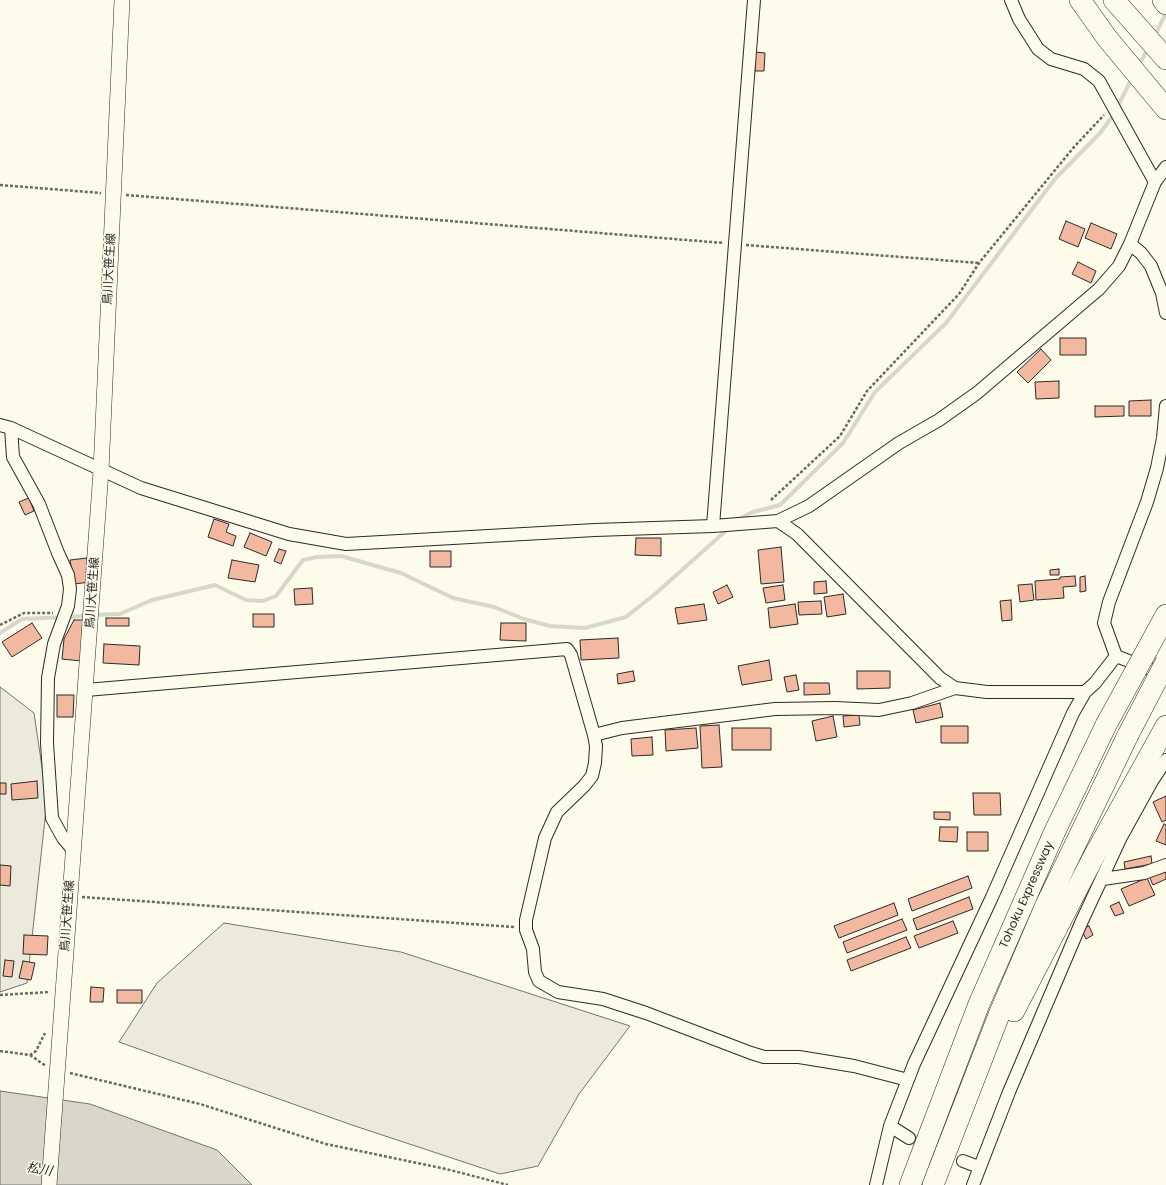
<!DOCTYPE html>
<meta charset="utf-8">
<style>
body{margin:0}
canvas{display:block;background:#fdfbea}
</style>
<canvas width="1166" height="1185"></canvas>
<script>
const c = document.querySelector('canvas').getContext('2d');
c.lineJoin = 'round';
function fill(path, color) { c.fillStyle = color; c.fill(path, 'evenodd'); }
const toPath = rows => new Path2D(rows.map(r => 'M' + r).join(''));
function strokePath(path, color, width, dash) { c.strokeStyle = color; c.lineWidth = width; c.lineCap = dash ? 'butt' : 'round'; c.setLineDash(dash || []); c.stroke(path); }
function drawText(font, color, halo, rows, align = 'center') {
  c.font = font + ' Poppins,"Noto Sans JP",sans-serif'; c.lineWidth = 3; c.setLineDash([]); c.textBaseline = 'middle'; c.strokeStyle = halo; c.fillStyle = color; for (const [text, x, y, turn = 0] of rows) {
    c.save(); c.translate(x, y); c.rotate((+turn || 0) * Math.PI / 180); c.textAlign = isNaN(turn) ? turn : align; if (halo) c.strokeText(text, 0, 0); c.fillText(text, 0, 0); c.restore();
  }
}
const green = toPath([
 [0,687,34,713,47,801,27,983,0,992,0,687],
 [224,923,401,952,630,1026,579,1094,538,1166,500,1174,352,1125,119,1042,157,983,224,923]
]);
fill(green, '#ecebdb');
strokePath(green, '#74746e', 1);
const water = toPath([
 [0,1091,90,1104,217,1150,252,1185,0,1185,0,1091]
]);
fill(water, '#d8d7c9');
strokePath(water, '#74746e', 1);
strokePath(toPath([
 [1154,37,1166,13],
 [1138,67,1148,48],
 [1117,108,1132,78],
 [736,520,753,512,780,505,843,443,875,392,946,323,1055,179,1101,132,1114,114],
 [94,615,120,614,152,600,215,585,246,600,263,601,276,596,303,560,317,557,341,556,401,573,453,598,494,607,524,619,550,626,585,628,626,617,655,594,729,528],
 [0,633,22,619,88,616]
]), '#d8d7c9', 4);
const building = toPath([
 [755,52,765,53,764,71,755,71,755,52],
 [1066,221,1085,229,1078,247,1059,239,1066,221],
 [1091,223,1117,234,1111,249,1085,238,1091,223],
 [1078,262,1096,271,1091,283,1072,274,1078,262],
 [1060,338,1086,338,1086,355,1060,355,1060,338],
 [1041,349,1051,360,1028,383,1017,372,1041,349],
 [1059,381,1059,398,1036,399,1035,382,1059,381],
 [1151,400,1151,416,1129,416,1129,401,1151,400],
 [1095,406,1124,406,1124,416,1095,417,1095,406],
 [29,498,34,511,25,515,19,502,29,498],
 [214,519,229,524,226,532,236,536,233,546,208,537,214,519],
 [250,533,272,542,266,556,244,547,250,533],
 [636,538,661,538,661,556,635,555,636,538],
 [781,547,784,582,761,584,758,550,781,547],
 [279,549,286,551,281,564,274,561,279,549],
 [430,551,451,551,451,567,430,567,430,551],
 [87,558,90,582,74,584,70,560,87,558],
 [232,560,259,565,255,582,228,578,232,560],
 [1059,569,1059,575,1050,575,1050,570,1059,569],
 [1075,576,1076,586,1063,587,1064,598,1036,600,1035,581,1060,579,1060,577,1075,576],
 [1085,576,1086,591,1080,592,1080,577,1085,576],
 [826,581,827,593,814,594,814,582,826,581],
 [1032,584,1034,600,1020,602,1018,585,1032,584],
 [727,585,733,597,718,604,713,592,727,585],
 [783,585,785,600,766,603,763,588,783,585],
 [312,588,313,604,295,605,294,589,312,588],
 [843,594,846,614,827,617,824,597,843,594],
 [1011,600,1012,620,1002,621,1000,601,1011,600],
 [821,601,822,614,799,615,798,602,821,601],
 [704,604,707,620,678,624,675,608,704,604],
 [795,604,798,624,770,628,768,608,795,604],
 [253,614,274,614,274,627,253,627,253,614],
 [106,618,129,618,129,626,106,626,106,618],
 [74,620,84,620,81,661,62,659,64,639,74,620],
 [32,623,42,638,12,657,2,642,32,623],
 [501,623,526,623,526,641,500,640,501,623],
 [618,638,619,658,581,660,580,640,618,638],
 [104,644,140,646,139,665,103,663,104,644],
 [769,660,772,680,742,685,738,666,769,660],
 [633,671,635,681,618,684,617,674,633,671],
 [857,671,890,671,890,688,857,689,857,671],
 [796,675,799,690,787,692,784,677,796,675],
 [804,683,829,683,830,694,804,695,804,683],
 [57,695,74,695,73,717,57,717,57,695],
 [940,703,943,717,916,723,913,710,940,703],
 [859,715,860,725,844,727,843,716,859,715],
 [833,716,837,737,816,741,812,721,833,716],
 [719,725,722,767,702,768,700,726,719,725],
 [941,726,968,726,968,743,941,743,941,726],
 [696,728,698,748,666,751,665,730,696,728],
 [732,728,771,728,771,750,732,750,732,728],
 [652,737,653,755,632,756,631,739,652,737],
 [37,781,38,798,12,800,11,784,37,781],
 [0,783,6,783,6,794,0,794,0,783],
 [973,793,1000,793,1001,815,974,815,973,793],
 [1166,796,1166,820,1162,822,1153,802,1166,796],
 [934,812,950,812,950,820,934,819,934,812],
 [1164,824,1166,825,1166,845,1156,841,1164,824],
 [940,827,958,827,957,842,939,841,940,827],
 [967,832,988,832,988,851,967,851,967,832],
 [1151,856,1152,864,1125,869,1124,862,1151,856],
 [0,865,11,866,10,886,0,885,0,865],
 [1166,871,1166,879,1153,885,1149,876,1166,871],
 [968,876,972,888,912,911,908,899,968,876],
 [1147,878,1155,895,1129,906,1121,889,1147,878],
 [969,897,973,909,917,930,913,919,969,897],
 [1119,902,1124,913,1115,916,1110,906,1119,902],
 [894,903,898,915,839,938,834,926,894,903],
 [902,919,907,930,847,953,843,942,902,919],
 [953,921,958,933,919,948,914,936,953,921],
 [1089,926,1093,935,1086,939,1081,929,1089,926],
 [24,935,48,936,47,955,23,954,24,935],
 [906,937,911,948,851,971,847,960,906,937],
 [5,960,14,961,12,977,3,976,5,960],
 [23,961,35,963,31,980,19,978,23,961],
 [91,987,104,988,103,1002,90,1002,91,987],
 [117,990,142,990,142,1003,117,1003,117,990]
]);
fill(building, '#f2b8a0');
strokePath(building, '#2b2b2b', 1);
strokePath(toPath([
 [909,1138,963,1161]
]), '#d3d1c4', 12, [12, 6]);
const minor = toPath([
 [1155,182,1166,167],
 [1130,244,1141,253,1151,266,1162,293,1166,313],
 [0,425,11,428,141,488,289,534,346,544,595,530,713,526,778,521,809,506,899,443,939,420,977,393,1099,289,1119,266,1130,244,1155,182,1099,81,1084,69,1051,59,1038,49,1019,19,1011,0],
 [11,428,13,457,39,504,58,553,68,575,70,589,68,606,54,644,48,678,47,743,52,818,63,838,73,850],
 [778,521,797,534,940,678,955,688,987,692,1085,692,1095,683,1116,656],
 [713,526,754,0],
 [1165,675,1116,656,1104,623,1109,602,1147,502,1157,468,1163,438,1166,406],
 [86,690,567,649,571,655,594,735,596,746,595,763,592,776,584,786,557,812,545,838,526,920,526,930,533,949,535,972,539,981,558,992,603,999,646,1013,751,1053,764,1057,799,1057,854,1066,908,1080],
 [594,735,622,728,775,709,835,708,879,710,912,703,955,688],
 [1103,879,1144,873,1166,865],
 [890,1126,909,1138],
 [963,1161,979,1167],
 [876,1185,890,1126,914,1064,992,897,1073,713,1085,692],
 [973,1185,1009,1092,1081,923,1121,837,1152,781,1166,760]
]);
const tertiary = toPath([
 [49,1185,101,471,122,0]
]);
const motorway = toPath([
 [1080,0,1107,38,1166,109],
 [1114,0,1166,59],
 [1163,0,1166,4],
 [1147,650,1166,615],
 [1014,1011,1094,856,1166,726],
 [910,1185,979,1004,1055,831,1106,725],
 [933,1185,999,1015,1046,905,1128,735]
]);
strokePath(minor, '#2b2b2b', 14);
strokePath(tertiary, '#2b2b2b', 16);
strokePath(motorway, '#2b2b2b', 22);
strokePath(toPath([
 [0,185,101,193],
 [126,195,724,243],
 [746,245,979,263],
 [771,500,840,436,867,391,959,294,979,263,1033,197,1074,147,1104,115],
 [0,625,24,613,53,613],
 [82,897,514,927],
 [0,995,50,992],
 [0,1051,30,1055,36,1051,45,1033],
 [30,1055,46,1066],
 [70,1073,200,1104,326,1144,446,1169,508,1185]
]), '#6a6964', 2.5, [3, 2]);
strokePath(minor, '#fdfbea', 12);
strokePath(tertiary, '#fdfbea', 15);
strokePath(motorway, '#fdfbea', 21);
const motorwayBridge = toPath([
 [1106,725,1147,650],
 [1128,735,1166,662]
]);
strokePath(motorwayBridge, '#2b2b2b', 22, []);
strokePath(motorwayBridge, '#fdfbea', 21);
drawText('12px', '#2b2b2b', '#fdfbea', [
 ["鳥川大笹生線",110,269,-87],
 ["鳥川大笹生線",93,593,-86],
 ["Tohoku Expressway",1027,895,-66],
 ["鳥川大笹生線",68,916,-86]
]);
drawText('italic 13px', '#2b2b2b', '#fdfbea', [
 ["松川",39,1170,10]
]);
</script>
